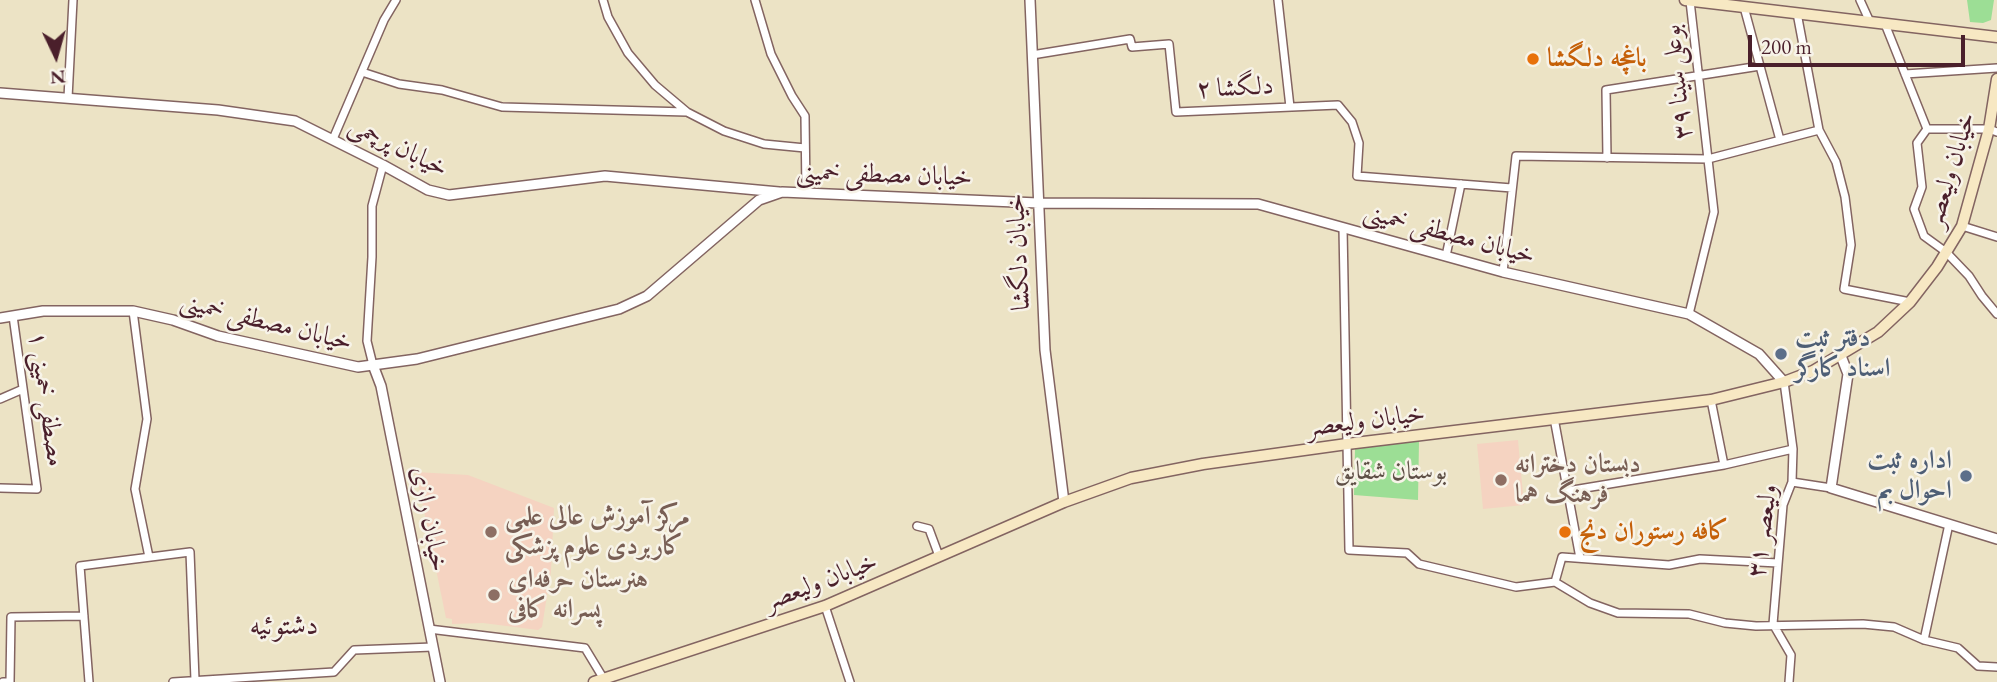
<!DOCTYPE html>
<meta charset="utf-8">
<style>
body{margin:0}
#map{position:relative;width:1997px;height:682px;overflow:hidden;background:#ece3c5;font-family:"EB Garamond",serif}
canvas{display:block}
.north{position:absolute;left:21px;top:21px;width:70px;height:70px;-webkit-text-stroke:5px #f7f3e8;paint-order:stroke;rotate:175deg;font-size:19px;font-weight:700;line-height:28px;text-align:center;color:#4a1f2b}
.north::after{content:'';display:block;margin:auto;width:24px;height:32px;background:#4a1f2b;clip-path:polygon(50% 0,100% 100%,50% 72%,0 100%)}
.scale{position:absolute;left:1748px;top:35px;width:217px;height:32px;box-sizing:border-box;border:4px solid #4a1f2b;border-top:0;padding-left:9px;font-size:21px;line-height:24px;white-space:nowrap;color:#4a1f2b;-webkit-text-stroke:5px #f7f3e8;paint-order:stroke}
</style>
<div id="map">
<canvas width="1997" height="682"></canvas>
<div class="north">N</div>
<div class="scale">200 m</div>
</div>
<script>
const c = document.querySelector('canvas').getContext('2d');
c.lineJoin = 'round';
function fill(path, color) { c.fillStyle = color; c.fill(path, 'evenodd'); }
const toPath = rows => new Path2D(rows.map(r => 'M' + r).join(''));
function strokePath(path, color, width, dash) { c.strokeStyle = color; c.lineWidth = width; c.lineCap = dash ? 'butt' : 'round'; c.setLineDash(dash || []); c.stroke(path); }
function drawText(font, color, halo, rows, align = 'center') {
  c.font = font + ' "EB Garamond",Amiri,serif'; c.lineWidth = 5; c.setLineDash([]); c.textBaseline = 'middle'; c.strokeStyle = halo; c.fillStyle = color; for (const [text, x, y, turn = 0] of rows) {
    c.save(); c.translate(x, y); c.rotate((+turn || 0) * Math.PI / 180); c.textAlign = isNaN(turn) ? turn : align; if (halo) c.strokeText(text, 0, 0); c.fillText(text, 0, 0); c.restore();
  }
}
fill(toPath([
 [1518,440,1524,505,1483,509,1477,444],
 [416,472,468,475,554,508,551,571,542,627,538,630,483,623,452,624,452,619,446,618]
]), '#f5d3c1');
fill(toPath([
 [1967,0,1994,0,1991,20,1983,23,1970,22],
 [1419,441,1418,500,1354,495,1355,449]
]), '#9cde95');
const minor = toPath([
 [603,0,608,17,628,53,655,85,687,112,724,131,764,144,805,148],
 [755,0,771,54,792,96,805,116,806,193],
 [1278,0,1290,107],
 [1860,0,1870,22],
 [1744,7,1780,140],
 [1797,13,1819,130,1836,162,1845,197,1851,245,1844,289,1910,302],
 [1885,24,1927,129],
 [1032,55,1130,39,1132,47,1169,44,1176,112,1338,105,1352,122,1359,143,1357,176,1512,188],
 [362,72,399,84,442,90,502,107,687,112],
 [1905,74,1997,68],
 [68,98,73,0],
 [1927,129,1917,143,1922,187,1914,209,1924,236,1946,252,1969,276,1982,296,1997,314],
 [1927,129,1989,129,1997,132],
 [333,139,384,20,396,0],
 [1607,158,1606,90,1760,66],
 [1962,226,1997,237],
 [1343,228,1349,550,1407,553,1419,564,1516,587,1555,582,1562,557,1669,565,1700,559,1778,563],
 [1446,256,1461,184],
 [1503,272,1516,156,1708,159,1819,130],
 [133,311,147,419,135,489,149,557],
 [1689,314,1714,212,1690,1],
 [373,365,367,341,372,257,372,206,383,165],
 [1784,382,1793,449,1792,482,1783,505,1773,624,1791,655,1789,682],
 [0,399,23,389],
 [1711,400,1724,465],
 [1554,418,1580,558],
 [1792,482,1831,488],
 [0,488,37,489,13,316],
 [1567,491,1724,465,1793,449],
 [917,526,929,529,939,556],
 [1555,582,1590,603,1618,613,1689,614,1725,623,1756,626,1863,624,1894,627,1924,640,1958,648,1978,666,1997,667],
 [825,606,850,682],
 [429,629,585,648,605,681],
 [1924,640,1949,524],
 [3,682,10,682,11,617,84,616],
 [89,682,80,566,190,552,195,680],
 [173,682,334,672,354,650,433,647]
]);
const tertiary = toPath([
 [1030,0,1045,350,1064,502],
 [0,93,218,110,295,121,383,165,428,190,449,195,605,176,779,192],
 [0,318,43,311,133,311,173,320,218,336,358,367,417,359,619,309,647,296,759,200,782,192,1038,203,1258,204,1503,272,1689,314,1759,354,1784,382],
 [1841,356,1848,374,1831,488,1997,539],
 [373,365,381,386,440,682]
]);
const secondary = toPath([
 [1685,0,1997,37],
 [594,682,825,606,1064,502,1131,478,1203,464,1347,444,1711,400,1784,382,1813,371,1878,332,1910,302,1937,267,1962,226,1989,129,1997,79]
]);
strokePath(minor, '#836461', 10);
strokePath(tertiary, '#836461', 12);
strokePath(secondary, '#836461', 13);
strokePath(minor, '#fff', 7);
strokePath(tertiary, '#fff', 9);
strokePath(secondary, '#f7e8c3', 10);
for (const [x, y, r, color] of [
 [1533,59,7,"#e8710a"],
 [1781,354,7,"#5c6f8a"],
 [1966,476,7,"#5c6f8a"],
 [1501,480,7,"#8d6e63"],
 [491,532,7,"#8d6e63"],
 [1565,532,7,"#e8710a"],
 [494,595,7,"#8d6e63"]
]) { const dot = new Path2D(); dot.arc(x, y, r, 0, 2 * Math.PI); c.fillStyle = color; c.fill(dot); strokePath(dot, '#f7f3e8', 2.5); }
drawText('bold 26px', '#c56008', '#f7f3e8', [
 ["باغچه دلگشا",1547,59],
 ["کافه رستوران دنج",1579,532]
], 'left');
drawText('26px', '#4a1f2b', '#f7f3e8', [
 ["بوعلی سینا ۳۹",1678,82,-96],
 ["دلگشا ۲",1235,88,-3],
 ["خیابان پرچمی",398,147,26],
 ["خیابان ولیعصر",1951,170,-73],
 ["خیابان مصطفی خمینی",884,175,2],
 ["خیابان مصطفی خمینی",1449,234,15],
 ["خیابان دلگشا",1019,252,-93],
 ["خیابان مصطفی خمینی",266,322,14],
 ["مصطفی خمینی ۱",46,399,82],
 ["خیابان ولیعصر",1366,421,-7],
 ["خیابان رازی",429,519,79],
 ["ولیعصر ۳۱",1763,531,-82],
 ["خیابان ولیعصر",821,582,-21]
]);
drawText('bold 26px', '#4e5e75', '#f7f3e8', [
 ["دفتر ثبت",1795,339],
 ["اسناد کارگر",1795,369],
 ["اداره ثبت",1952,461,"right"],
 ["احوال بم",1952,491,"right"]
], 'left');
drawText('bold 26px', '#785e54', '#f7f3e8', [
 ["دبستان دخترانه",1515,465],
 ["فرهنگ هما",1515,495],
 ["مرکز آموزش عالی علمی",505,517],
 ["کاربردی علوم پزشکی",505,547],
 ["هنرستان حرفه‌ای",508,580],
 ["پسرانه کافی",508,610]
], 'left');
drawText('26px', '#5e4f46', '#f7f3e8', [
 ["بوستان شقایق",1391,472]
]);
drawText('28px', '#4a1f2b', '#f7f3e8', [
 ["دشتوئیه",284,626]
]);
</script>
